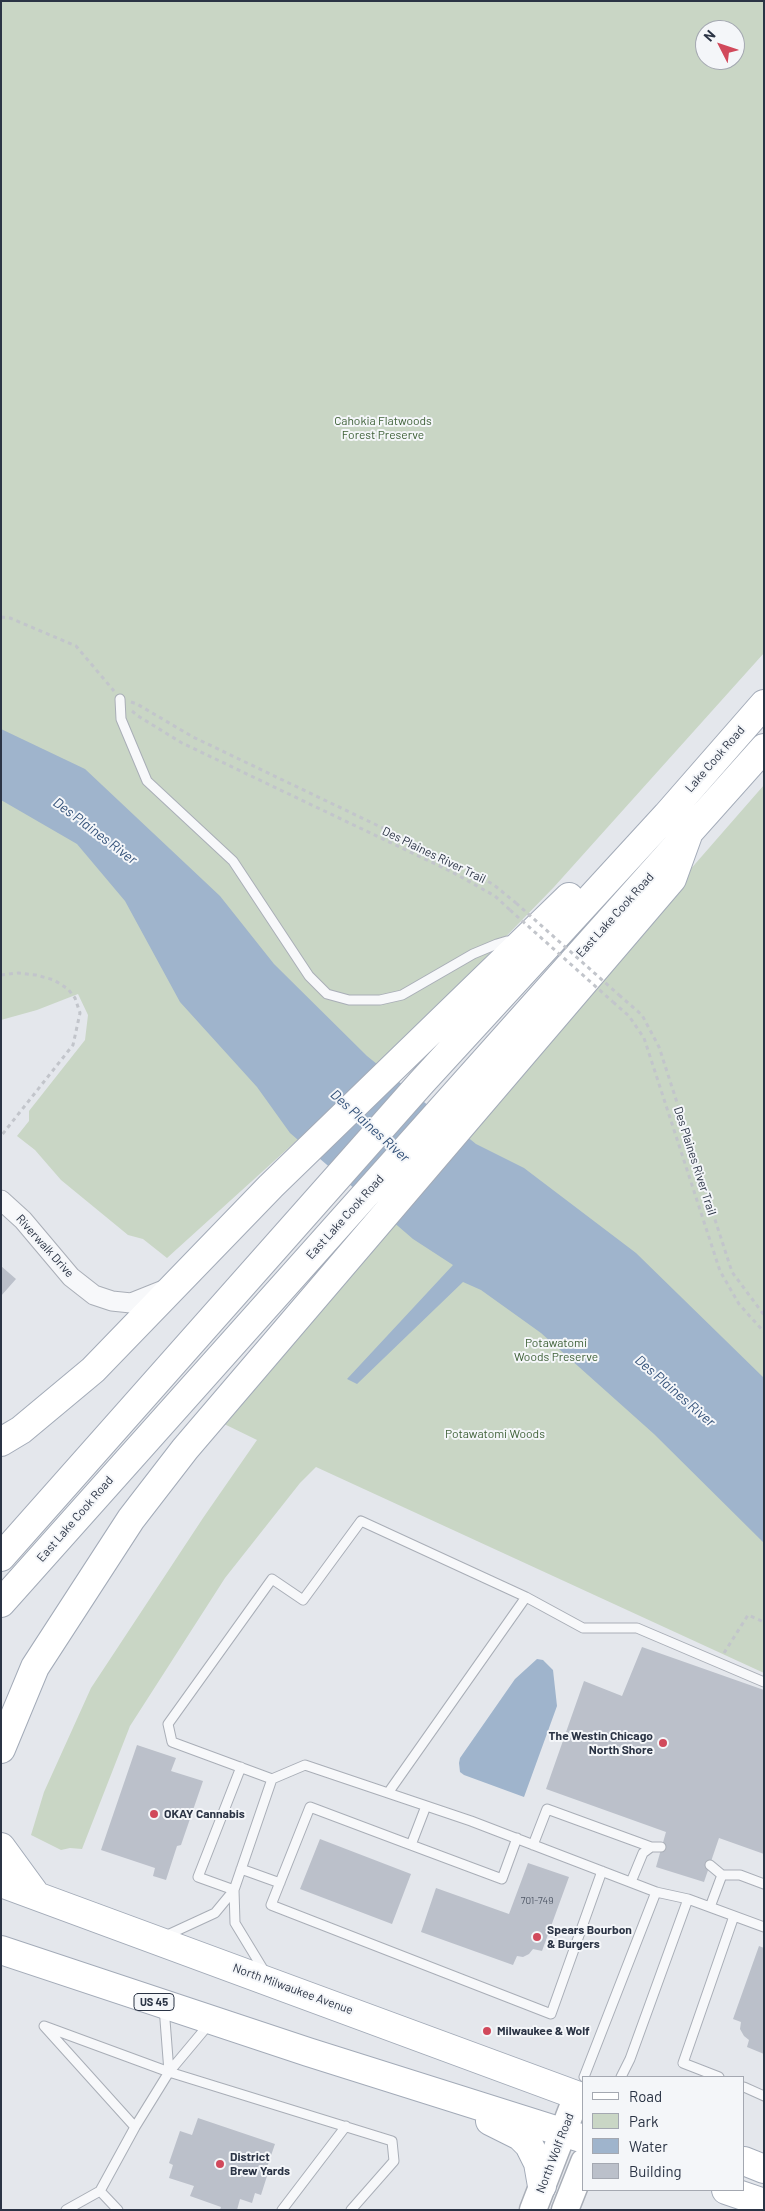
<!DOCTYPE html>
<style>
body{margin:0}
#map{position:relative;width:765px;height:2211px;overflow:hidden;background:#e4e7ec;font-family:Barlow,sans-serif}
canvas{display:block}
.frame{position:absolute;inset:0;border:2px solid #2b3445;pointer-events:none}
.legend{position:absolute;left:582px;top:2076px;width:162px;height:115px;box-sizing:border-box;background:#f4f6f9;border:1px solid #a4a8b1;margin:0;padding:6px 9px;list-style:none;font-size:15px;color:#2b3445}
.legend li{display:flex;align-items:center;gap:10px;height:25px}
.legend b{width:25px;border:1px solid #a4a8b1}
.north{position:absolute;left:695px;top:20px;width:50px;height:50px;box-sizing:border-box;background:#f4f6f9;border:1px solid #a4a8b1;border-radius:50%;rotate:311deg;font-size:14px;font-weight:700;line-height:20px;text-align:center;color:#2b3445}
.north::after{content:'';display:block;margin:auto;width:18px;height:22px;background:#d1495b;clip-path:polygon(50% 0,100% 100%,50% 72%,0 100%)}
</style>
<div id="map">
<canvas width="765" height="2211"></canvas>
<div class="frame"></div>
<ul class="legend">
<li><b style="height:6px;background:#fff"></b>Road</li>
<li><b style="height:14px;background:#c9d6c5"></b>Park</li>
<li><b style="height:14px;background:#9fb4cc"></b>Water</li>
<li><b style="height:14px;background:#bbc0ca"></b>Building</li>
</ul>
<div class="north">N</div>
</div>
<script>
const c = document.querySelector('canvas').getContext('2d');
c.lineJoin = 'round';
function fill(path, color) { c.fillStyle = color; c.fill(path, 'evenodd'); }
const toPath = rows => new Path2D(rows.map(r => 'M' + r).join(''));
function strokePath(path, color, width, dash) { c.strokeStyle = color; c.lineWidth = width; c.lineCap = dash ? 'butt' : 'round'; c.setLineDash(dash || []); c.stroke(path); }
function drawText(font, color, halo, rows, align = 'center') {
  c.font = font + ' Barlow,sans-serif'; c.lineWidth = 4; c.setLineDash([]); c.textBaseline = 'middle'; c.strokeStyle = halo; c.fillStyle = color; for (const [text, x, y, turn = 0] of rows) {
    c.save(); c.translate(x, y); c.rotate((+turn || 0) * Math.PI / 180); c.textAlign = isNaN(turn) ? turn : align; if (halo) c.strokeText(text, 0, 0); c.fillText(text, 0, 0); c.restore();
  }
}
fill(toPath([
 [1,1,764,1,764,653,554,887,390,1056,167,1258,143,1239,128,1235,61,1180,35,1150,17,1136,29,1121,29,1111,85,1040,88,1015,78,994,37,1010,1,1020],
 [705,30,735,30,735,60,705,60],
 [764,785,764,1673,316,1467,300,1483,225,1578,130,1726,82,1849,70,1848,61,1850,31,1835,44,1792,91,1688,203,1518,257,1440,218,1421,606,966]
]), '#c9d6c5');
fill(toPath([
 [1,729,85,769,220,896,274,964,367,1056,476,1144,524,1168,636,1253,764,1378,764,1543,654,1434,541,1333,481,1290,463,1282,357,1384,347,1379,453,1265,413,1239,290,1133,257,1087,180,1002,125,901,77,844,1,800],
 [537,1659,543,1660,553,1670,557,1706,524,1797,464,1775,460,1772,459,1763,460,1758,515,1679]
]), '#9fb4cc');
fill(toPath([
 [1,1266,16,1279,1,1296],
 [642,1647,764,1690,764,1854,719,1838,704,1882,656,1867,666,1832,546,1789,584,1681,622,1696],
 [137,1745,176,1758,171,1771,203,1781,181,1845,177,1846,166,1880,153,1876,155,1868,101,1850],
 [320,1839,411,1874,392,1924,300,1889],
 [528,1863,569,1877,542,1951,533,1949,529,1954,523,1957,517,1956,513,1965,421,1932,436,1888,509,1914],
 [759,1946,764,1948,764,2054,747,2047,749,2040,744,2036,740,2029,741,2022,733,2019],
 [198,2118,275,2144,265,2173,268,2173,261,2195,255,2193,252,2203,240,2199,237,2210,220,2210,221,2207,190,2196,194,2186,169,2178,173,2165,169,2163,180,2131,192,2135]
]), '#bbc0ca');
const lane = toPath([
 [120,699,121,719,147,781,233,861,309,976,327,994,349,1000,380,1000,402,995,473,954,497,944,507,941,512,942],
 [764,1682,637,1628,583,1628,526,1597,361,1521,303,1600,272,1579,168,1724,172,1742,272,1779,305,1765,471,1821,656,1892,688,1899,764,1927],
 [388,1793,526,1597],
 [426,1806,411,1845,310,1807,271,1905,551,2014,602,1871],
 [411,1845,502,1879,517,1838],
 [533,1845,547,1809,651,1847],
 [710,1865,722,1875,740,1875,764,1884],
 [241,1869,280,1883],
 [631,1882,643,1853,651,1847,661,1847],
 [234,1890,198,1877,241,1767],
 [710,1907,722,1875],
 [163,1937,215,1913,234,1890],
 [266,1974,235,1923,234,1890,272,1779],
 [164,2007,169,2072,210,2023],
 [584,2077,656,1892],
 [621,2077,630,2059,688,1899],
 [719,2077,683,2063,734,1916],
 [744,2087,764,2096],
 [135,2127,44,2026,169,2072],
 [100,2191,118,2210],
 [66,2210,100,2191,135,2127,169,2072,392,2141,394,2161,351,2210],
 [282,2210,346,2126]
]);
const street = toPath([
 [1,1200,23,1220,71,1277,94,1295,112,1301,131,1303,166,1289]
]);
const secondary = toPath([
 [533,2210,577,2096],
 [565,2210,584,2162]
]);
const primary = toPath([
 [1,1442,21,1430,93,1370,271,1186,569,897],
 [1,1557,421,1083,667,815,764,704],
 [1,1603,764,748],
 [1,1749,35,1667,131,1519,185,1449,672,879,689,832],
 [1,1847,36,1895],
 [1,1883,584,2098],
 [1,1950,308,2052,584,2139],
 [490,2121,520,2136,529,2145,538,2163,542,2186],
 [744,2161,764,2169],
 [726,2190,764,2203]
]);
strokePath(lane, '#a9aeb7', 11);
strokePath(street, '#a9aeb7', 21);
strokePath(secondary, '#a9aeb7', 29);
strokePath(primary, '#a3abb8', 30);
strokePath(toPath([
 [1,617,10,618,76,646,114,691],
 [131,702,137,704,193,737,460,865,494,885,516,903],
 [132,711,138,716,182,743,452,872,495,896,510,910],
 [1,975,18,973,36,975,54,980,68,989,75,998,80,1013,73,1045,1,1136],
 [619,995,642,1015,659,1047,732,1272,764,1315],
 [613,1002,629,1016,644,1038,720,1271,739,1304,764,1332],
 [724,1653,748,1615,764,1622]
]), '#c2c5cb', 3, [4, 4]);
strokePath(lane, '#f7f8fa', 9);
strokePath(street, '#f7f8fa', 19);
strokePath(secondary, '#fff', 26);
strokePath(primary, '#fff', 28);
strokePath(toPath([
 [516,903,619,995],
 [510,910,613,1002]
]), '#c2c5cb', 3, [4, 4]);
for (const [x, y, r, color] of [
 [663,1743,5,"#d1495b"],
 [154,1814,5,"#d1495b"],
 [537,1937,5,"#d1495b"],
 [487,2031,5,"#d1495b"],
 [220,2164,5,"#d1495b"]
]) { const dot = new Path2D(); dot.arc(x, y, r, 0, 2 * Math.PI); c.fillStyle = color; c.fill(dot); strokePath(dot, '#f4f6f9', 2); }
drawText('10px', '#4f5766', null, [
 ["701-749",537,1901]
]);
for (const [x, y, w] of [
 [154,2002,40]
]) { const box = new Path2D(); box.roundRect(x - w / 2, y - 8.5, w, 17, 4); c.fillStyle = '#f4f6f9'; c.fill(box); strokePath(box, '#2b3445', 1); }
drawText('bold 11px', '#2b3445', null, [
 ["US 45",154,2002]
]);
drawText('12px', '#3f6138', '#f4f6f9', [
 ["Cahokia Flatwoods",383,421],
 ["Forest Preserve",383,435],
 ["Potawatomi",556,1343],
 ["Woods Preserve",556,1357],
 ["Potawatomi Woods",495,1434]
]);
drawText('12px', '#2b3445', '#f4f6f9', [
 ["Lake Cook Road",715,759,-49],
 ["Des Plaines River Trail",434,855,26],
 ["East Lake Cook Road",615,915,-48],
 ["Des Plaines River Trail",695,1161,72],
 ["East Lake Cook Road",345,1217,-48],
 ["Riverwalk Drive",45,1246,48],
 ["East Lake Cook Road",75,1519,-49],
 ["North Milwaukee Avenue",293,1989,20],
 ["North Wolf Road",555,2153,-69]
]);
drawText('bold 12px', '#2b3445', '#f4f6f9', [
 ["The Westin Chicago",653,1736,"right"],
 ["North Shore",653,1750,"right"],
 ["OKAY Cannabis",164,1814],
 ["Spears Bourbon",547,1930],
 ["& Burgers",547,1944],
 ["Milwaukee & Wolf",497,2031],
 ["District",230,2157],
 ["Brew Yards",230,2171]
], 'left');
drawText('italic 14px', '#34527a', '#f4f6f9', [
 ["Des Plaines River",95,831,37],
 ["Des Plaines River",370,1126,42],
 ["Des Plaines River",675,1391,41]
]);
</script>
